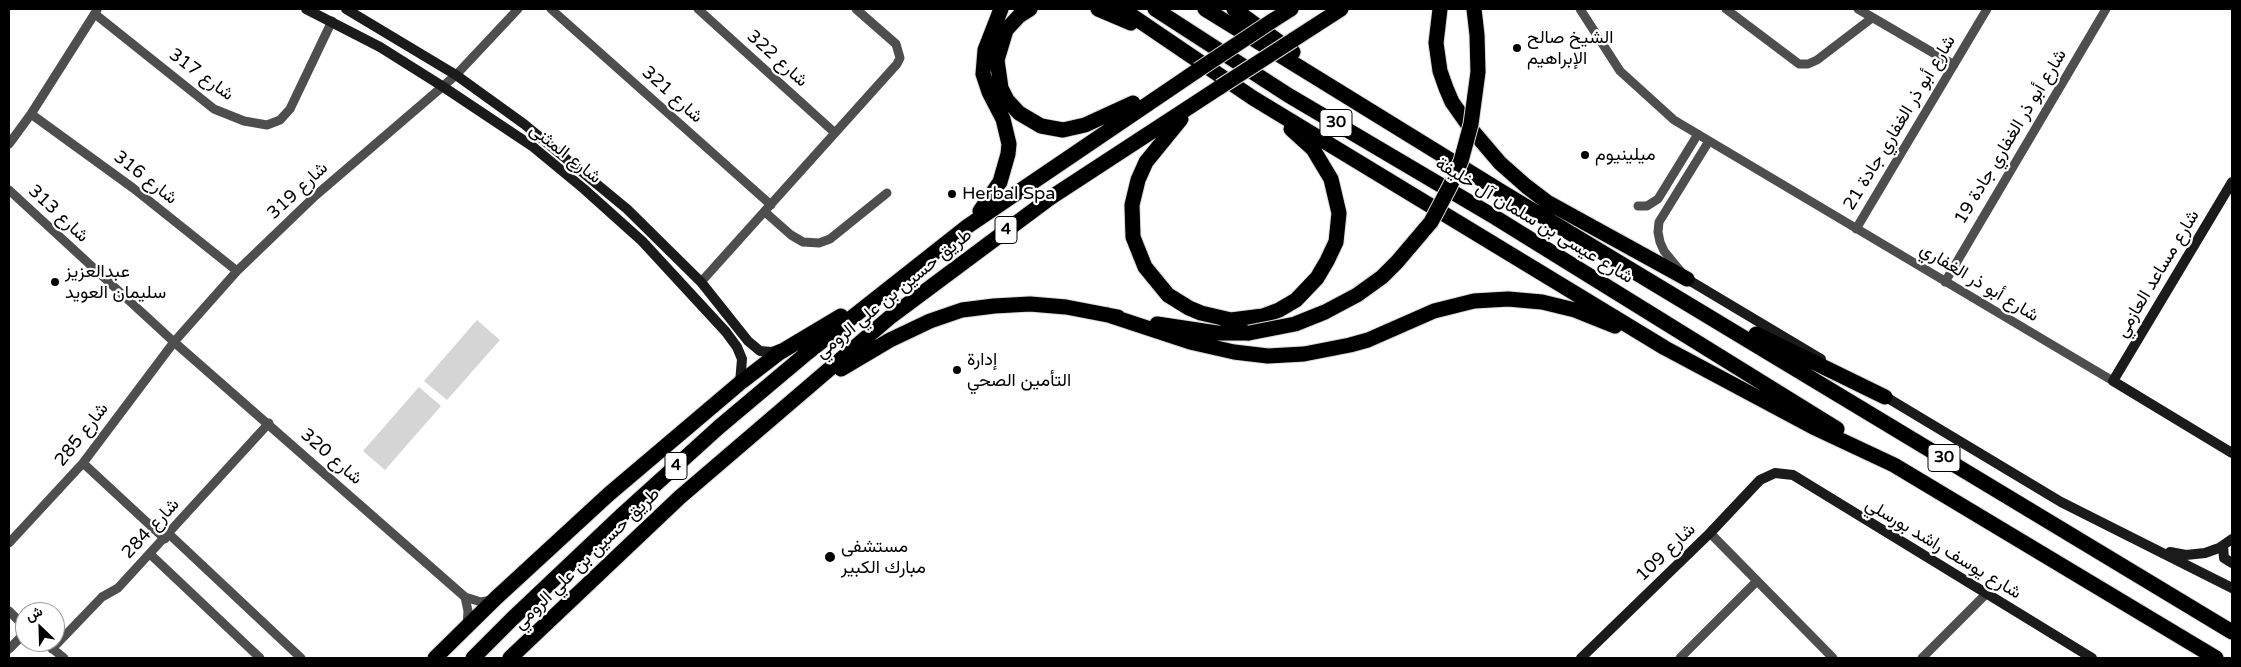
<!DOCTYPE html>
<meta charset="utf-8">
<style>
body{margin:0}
#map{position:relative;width:2241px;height:667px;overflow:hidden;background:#fff;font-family:"Varela Round",Vazirmatn,sans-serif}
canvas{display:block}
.frame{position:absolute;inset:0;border:10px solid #000;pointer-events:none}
.north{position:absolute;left:15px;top:602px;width:50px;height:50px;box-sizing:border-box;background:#fff;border:1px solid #999;border-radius:50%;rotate:336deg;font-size:14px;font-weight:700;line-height:20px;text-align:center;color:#000}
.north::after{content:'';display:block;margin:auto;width:18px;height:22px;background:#000;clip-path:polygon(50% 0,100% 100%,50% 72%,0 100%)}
</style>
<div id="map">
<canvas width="2241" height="667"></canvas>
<div class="frame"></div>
<div class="north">ش</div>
</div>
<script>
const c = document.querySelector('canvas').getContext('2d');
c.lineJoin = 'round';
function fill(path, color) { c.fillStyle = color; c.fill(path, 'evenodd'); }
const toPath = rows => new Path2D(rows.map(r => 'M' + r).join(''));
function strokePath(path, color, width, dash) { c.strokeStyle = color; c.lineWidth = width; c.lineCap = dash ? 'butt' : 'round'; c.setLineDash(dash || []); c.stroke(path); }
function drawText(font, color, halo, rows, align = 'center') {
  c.font = font + ' "Varela Round",Vazirmatn,sans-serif'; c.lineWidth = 4.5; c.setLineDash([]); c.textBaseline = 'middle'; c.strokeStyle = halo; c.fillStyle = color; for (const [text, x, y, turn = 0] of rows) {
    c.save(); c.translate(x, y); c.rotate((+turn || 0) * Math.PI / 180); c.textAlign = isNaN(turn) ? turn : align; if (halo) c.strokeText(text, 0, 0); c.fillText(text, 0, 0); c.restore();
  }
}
fill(toPath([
 [477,320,500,340,447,400,424,381],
 [419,387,441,406,385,470,363,451]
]), '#d5d5d5');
const highway = toPath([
 [1030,9,1019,16,1006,30,997,60,1001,88,1007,100,1019,113,1041,126,1063,130,1085,125,1133,103],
 [1098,9,1131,23],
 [1122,9,1253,98,1665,348,1813,427,1894,465,2216,658],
 [1155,9,1288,95,1493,216,1837,429],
 [1205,9,1502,192,2232,632],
 [1234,9,1293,52],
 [1440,9,1436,43,1440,71,1446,88,1452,102,1471,129,1500,163,1526,186,1547,202,1687,279],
 [1272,21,1291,9],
 [1293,40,1341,9],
 [1181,119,1146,162,1138,180,1132,205,1133,237,1145,267,1168,295,1189,308,1201,313,1231,320,1263,316,1279,310,1296,300,1317,278,1327,261,1336,242,1339,213,1331,179,1313,149,1291,129],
 [980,211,1000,182,1008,154,1009,144,1003,119,989,92,983,74,985,50,1001,9],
 [1108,315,1190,342,1234,352,1268,356,1304,354,1350,345,1368,340,1434,311,1474,301,1508,299,1542,302,1575,310,1615,326],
 [1157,324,1217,333,1249,333],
 [1756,334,1885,397],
 [841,369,890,340,930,321,962,310,994,306,1030,304,1066,307,1118,317],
 [435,658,496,598,609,494,740,383,779,353,841,316],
 [473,658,512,619,624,513,719,427,807,353,968,226,1198,70],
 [510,658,680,497,889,318,1050,198,1220,87]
]);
strokePath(highway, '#dbdbdb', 17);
strokePath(toPath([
 [551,9,771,205],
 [698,9,835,133],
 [1580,9,1620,71,1674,120,2113,381],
 [1726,9,1799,64,1808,64,1817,60,1872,18],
 [1858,9,1954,65],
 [95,14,214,109,244,121,267,125,280,120,290,109,332,21],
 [31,114,133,188,237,271],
 [9,144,31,114,97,10],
 [9,190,174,342,465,597,481,602,492,600],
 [1638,206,1647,206,1658,199,1698,134],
 [765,212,791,235,803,242,819,243,830,239,887,193],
 [1856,229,1987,9],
 [1682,273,1664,251,1660,242,1658,232,1659,222,1709,141],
 [701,282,897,64,900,58,896,44,856,9],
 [1945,282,2106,9],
 [83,463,165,539],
 [1710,533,1833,658],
 [169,534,301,658],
 [9,543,83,463,174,342,237,271,315,196,456,75,518,9],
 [150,554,260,658],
 [465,597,468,611,467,626],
 [9,611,25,627],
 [44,642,64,658],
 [9,649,25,633],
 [52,649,102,597,118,588,269,423],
 [1680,658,1757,581],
 [1922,658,1986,594]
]), '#4e4e4e', 9);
strokePath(toPath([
 [306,9,380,47,442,86,532,146,584,189,642,241,726,332,737,347,742,359,740,383],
 [346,9,456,75,524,124,627,209,701,282,748,341,760,351,772,352,780,349],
 [2232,182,2113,381,2232,453],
 [1687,279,1821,359],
 [1881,394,2061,502,2232,588],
 [2223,546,2224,558,2232,563],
 [2170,552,2186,555,2205,553,2219,548,2232,539],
 [1581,658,1710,533,1760,480,1775,473,1793,475,2092,658]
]), '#1b1b1b', 10);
strokePath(highway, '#000', 15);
const highwayBridge = toPath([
 [1198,70,1272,21],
 [1220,87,1293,40],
 [1249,333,1295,324,1325,312,1357,295,1382,277,1397,262,1431,222,1450,186,1461,161,1471,124,1478,72,1477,35,1474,9]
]);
strokePath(highwayBridge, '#dbdbdb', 17, []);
strokePath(highwayBridge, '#000', 15);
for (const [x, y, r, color] of [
 [1517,48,5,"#000"],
 [1585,155,5,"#000"],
 [952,194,5,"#000"],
 [55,282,5,"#000"],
 [957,370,5,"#000"],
 [830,557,6,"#000"]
]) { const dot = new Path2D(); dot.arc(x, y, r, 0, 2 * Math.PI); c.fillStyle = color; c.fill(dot); strokePath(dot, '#fff', 2); }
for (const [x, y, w] of [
 [1336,123,32],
 [1006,230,22],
 [1944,458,32],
 [676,466,22]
]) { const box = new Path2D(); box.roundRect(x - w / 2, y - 13.5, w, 27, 4); c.fillStyle = '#fff'; c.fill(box); strokePath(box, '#000', 1); }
drawText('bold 16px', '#000', null, [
 ["30",1336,123],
 ["4",1006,230],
 ["30",1944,458],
 ["4",676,466]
]);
drawText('18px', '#000', '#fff', [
 ["الشيخ صالح",1527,38],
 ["الإبراهيم",1527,59],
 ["ميلينيوم",1595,155],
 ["Herbal Spa",962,194],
 ["عبدالعزيز",65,272],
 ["سليمان العويد",65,293],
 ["إدارة",967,360],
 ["التأمين الصحي",967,381],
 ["مستشفى",841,547],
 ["مبارك الكبير",841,568]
], 'left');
drawText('18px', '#000', '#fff', [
 ["شارع 322",777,59,42],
 ["شارع 317",201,75,36],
 ["شارع 321",672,95,42],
 ["شارع أبو ذر الغفاري جادة 21",1900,123,-59],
 ["شارع أبو ذر الغفاري جادة 19",2011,137,-59],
 ["شارع المثنى",565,154,38],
 ["شارع 316",145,178,38],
 ["شارع 319",298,191,-43],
 ["شارع 313",58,214,43],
 ["شارع عيسى بن سلمان آل خليفة",1534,221,31],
 ["شارع مساعد العازمي",2158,274,-59],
 ["شارع أبو ذر الغفاري",1979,283,31],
 ["طريق حسين بن علي الرومي",894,294,-39],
 ["شارع 285",82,435,-52],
 ["شارع 320",331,457,41],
 ["شارع 284",151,529,-47],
 ["شارع يوسف راشد بورسلي",1943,549,31],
 ["شارع 109",1666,553,-44],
 ["طريق حسين بن علي الرومي",587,559,-44]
]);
</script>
